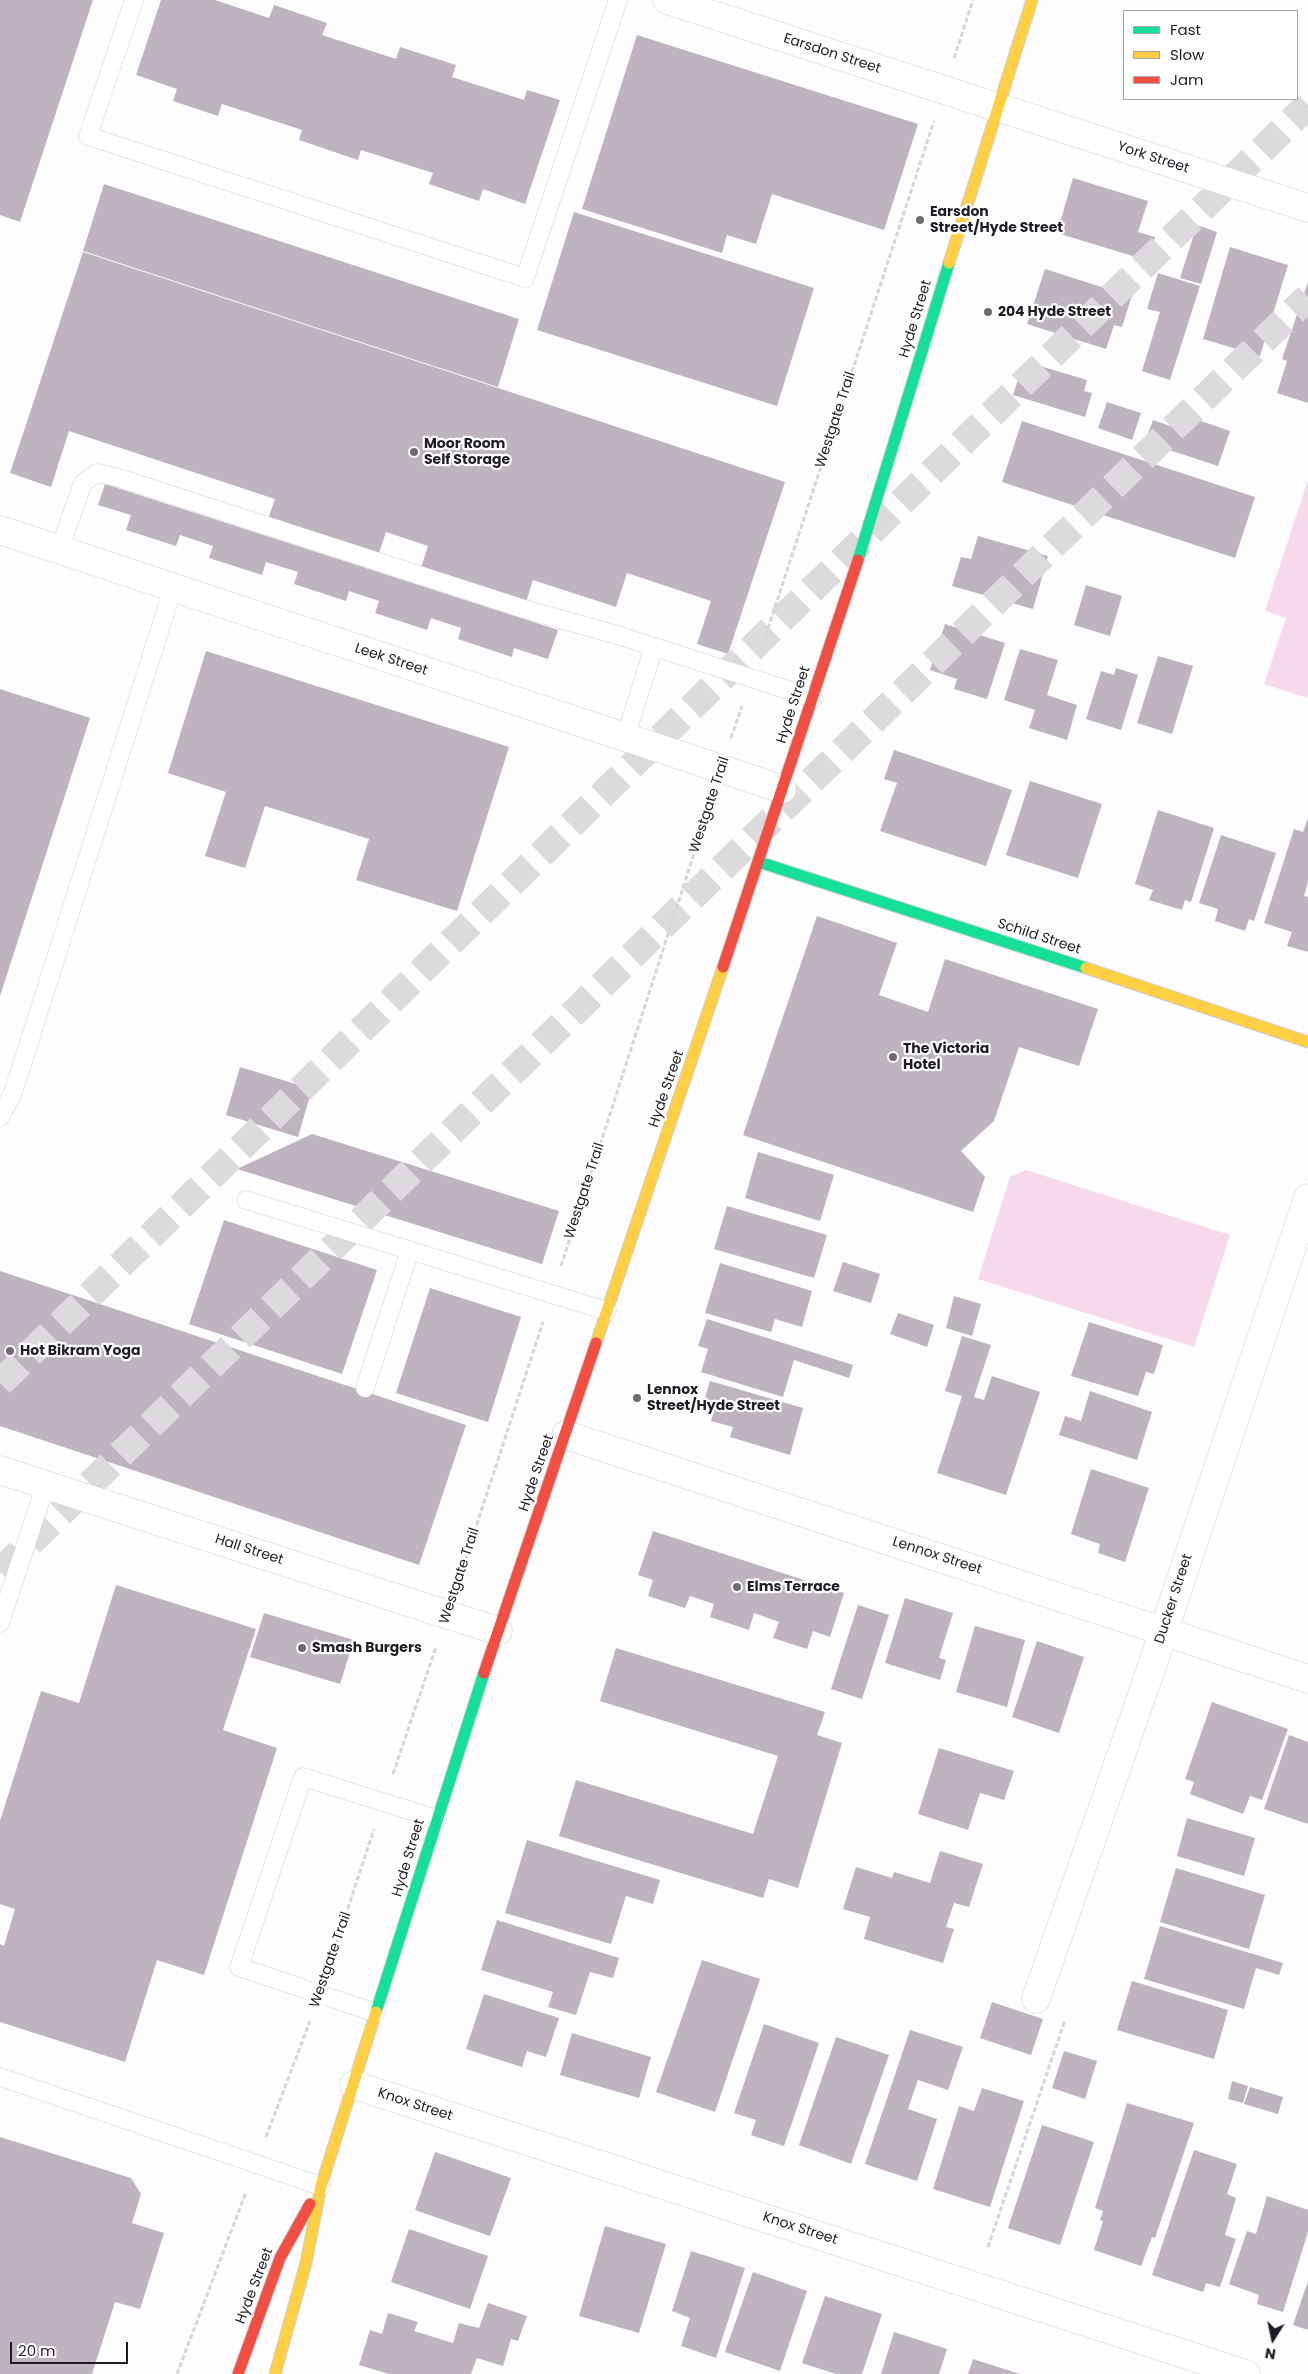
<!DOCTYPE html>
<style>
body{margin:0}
#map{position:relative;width:1308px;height:2374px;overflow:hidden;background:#fdfcfe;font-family:Poppins,sans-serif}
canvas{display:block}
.legend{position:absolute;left:1123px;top:10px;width:175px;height:90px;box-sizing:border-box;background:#fff;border:1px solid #a5a4a7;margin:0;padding:6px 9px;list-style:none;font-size:15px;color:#1f1c24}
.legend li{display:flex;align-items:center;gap:10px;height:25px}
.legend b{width:25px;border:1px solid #a5a4a7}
.north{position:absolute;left:1248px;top:2314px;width:50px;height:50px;-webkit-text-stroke:4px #fff;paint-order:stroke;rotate:190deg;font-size:14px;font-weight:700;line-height:20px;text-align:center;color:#1f1c24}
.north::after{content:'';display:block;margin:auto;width:18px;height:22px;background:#1f1c24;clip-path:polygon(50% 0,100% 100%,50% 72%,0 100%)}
.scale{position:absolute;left:10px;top:2342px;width:118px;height:22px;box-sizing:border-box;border:2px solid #1f1c24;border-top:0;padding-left:6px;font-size:15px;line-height:18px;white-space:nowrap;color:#1f1c24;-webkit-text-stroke:4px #fff;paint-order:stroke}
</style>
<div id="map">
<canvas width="1308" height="2374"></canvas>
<ul class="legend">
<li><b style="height:6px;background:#16e098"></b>Fast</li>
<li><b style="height:6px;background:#ffcf43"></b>Slow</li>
<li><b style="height:6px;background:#f24e42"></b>Jam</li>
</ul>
<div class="north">N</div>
<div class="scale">20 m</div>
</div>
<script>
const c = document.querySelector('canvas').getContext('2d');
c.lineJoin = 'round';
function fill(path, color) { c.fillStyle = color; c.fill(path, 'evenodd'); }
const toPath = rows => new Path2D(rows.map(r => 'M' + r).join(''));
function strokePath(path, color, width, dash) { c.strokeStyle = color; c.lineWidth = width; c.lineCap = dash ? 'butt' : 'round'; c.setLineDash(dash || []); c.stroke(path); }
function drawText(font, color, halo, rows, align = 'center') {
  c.font = font + ' Poppins,sans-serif'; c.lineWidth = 4.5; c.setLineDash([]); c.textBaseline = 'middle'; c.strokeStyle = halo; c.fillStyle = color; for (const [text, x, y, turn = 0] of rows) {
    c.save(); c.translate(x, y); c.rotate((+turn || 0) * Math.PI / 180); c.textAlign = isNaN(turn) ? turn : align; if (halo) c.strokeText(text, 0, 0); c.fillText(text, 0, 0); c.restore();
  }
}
fill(toPath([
 [1308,480,1308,698,1264,684,1286,618,1265,611],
 [1026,1170,1230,1235,1194,1347,978,1279,1010,1177]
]), '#f6d9eb');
fill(toPath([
 [0,0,93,0,20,222,0,215],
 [161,0,215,0,269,18,274,5,327,23,322,35,396,59,400,47,456,65,452,77,524,100,527,90,560,100,525,204,483,189,479,201,429,184,433,173,361,150,358,160,299,140,302,130,222,104,218,116,173,101,177,89,136,75],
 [637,35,918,124,884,230,772,194,756,244,727,235,722,253,582,209],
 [1073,178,1148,201,1138,232,1155,237,1149,261,1057,233],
 [104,184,519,319,498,387,83,251],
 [574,212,814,288,777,406,537,330],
 [1197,225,1217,232,1201,284,1180,278],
 [1230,247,1288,265,1260,356,1203,339],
 [83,252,785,482,728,654,697,644,711,601,627,573,616,607,533,580,526,602,421,568,428,546,386,532,378,556,268,519,275,499,69,431,51,487,10,473],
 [1045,269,1114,291,1116,287,1133,292,1122,327,1114,325,1106,349,1027,324],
 [1158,273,1200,286,1170,380,1142,371,1160,312,1147,309],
 [1308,282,1308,403,1277,393,1287,361,1282,359],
 [1040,366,1087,380,1084,391,1092,393,1085,417,1013,395,1020,373,1036,378],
 [1107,402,1141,413,1132,440,1098,428],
 [1181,414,1230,431,1218,466,1145,442,1153,420,1176,428],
 [1022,421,1255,497,1235,558,1002,482],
 [105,484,558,630,548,659,514,648,512,657,458,639,461,628,431,618,427,630,375,613,379,601,349,591,346,601,294,584,298,572,266,562,262,575,209,558,213,546,180,535,176,546,126,530,131,515,98,505],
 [978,536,1048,556,1033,609,952,586,961,557,971,559],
 [1086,585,1122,596,1110,636,1074,625],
 [945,624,1005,643,987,699,954,689,957,679,930,670],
 [1020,649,1058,660,1047,695,1077,705,1067,740,1029,728,1035,710,1004,700],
 [206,651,509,747,457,911,356,880,369,839,265,806,245,868,205,856,226,792,168,773],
 [1158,656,1193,666,1172,734,1137,723],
 [1116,668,1138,675,1121,730,1086,719,1101,671,1114,675],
 [0,689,90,718,0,996],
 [894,750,1012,790,986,866,880,831,897,783,884,779],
 [1030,781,1102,804,1078,878,1006,855],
 [1158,810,1214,828,1191,902,1185,900,1182,910,1149,900,1153,890,1135,884],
 [1308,818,1308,882,1304,896,1308,897,1308,952,1287,946,1292,932,1264,923,1294,829,1303,832],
 [1221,835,1276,853,1254,921,1249,919,1245,931,1215,921,1218,909,1199,903],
 [817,916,897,943,879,995,928,1012,945,959,1098,1009,1079,1066,1019,1047,994,1121,961,1151,985,1177,973,1212,743,1135],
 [240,1067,312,1089,298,1137,226,1115],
 [312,1134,559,1211,542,1264,237,1169],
 [758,1152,834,1175,820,1221,745,1198],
 [727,1206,827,1235,814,1278,714,1249],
 [224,1220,377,1270,342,1374,189,1324],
 [843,1262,880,1274,871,1303,833,1291],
 [720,1263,812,1291,802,1327,775,1319,771,1332,705,1313],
 [0,1271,466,1425,419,1565,0,1426],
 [430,1288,521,1317,488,1422,396,1393],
 [954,1296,981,1304,972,1336,946,1328],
 [898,1313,934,1325,927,1347,890,1334],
 [707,1319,853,1365,849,1378,794,1360,783,1397,701,1372,708,1349,698,1346],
 [1089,1322,1163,1345,1154,1374,1146,1372,1138,1396,1071,1376],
 [962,1336,991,1345,974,1397,984,1400,992,1376,1040,1392,1006,1495,937,1473,962,1396,945,1391],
 [710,1381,803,1408,790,1455,730,1437,733,1427,711,1421,716,1405,704,1401],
 [1090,1391,1152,1412,1137,1460,1059,1435,1065,1416,1081,1421],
 [1091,1469,1149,1488,1125,1562,1098,1553,1100,1544,1071,1534],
 [653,1531,844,1593,830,1637,813,1631,807,1649,773,1638,779,1622,754,1613,749,1630,710,1617,714,1604,690,1596,685,1608,648,1596,653,1580,638,1575],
 [116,1585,256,1629,223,1730,277,1748,204,1975,157,1960,125,2062,0,2022,0,1944,4,1946,15,1909,0,1904,0,1821,41,1691,79,1703],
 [905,1598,953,1613,939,1658,946,1660,940,1680,885,1663],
 [858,1605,889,1615,862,1699,831,1689],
 [264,1613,354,1640,340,1684,250,1657],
 [975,1626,1025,1640,1007,1707,956,1692],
 [1037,1641,1084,1657,1059,1733,1012,1717],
 [616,1648,825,1712,817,1735,842,1743,798,1888,769,1879,763,1898,559,1836,576,1780,753,1834,778,1756,600,1701],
 [1212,1702,1288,1729,1262,1800,1250,1796,1243,1814,1190,1794,1194,1782,1185,1779],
 [1289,1735,1308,1742,1308,1824,1264,1809],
 [939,1748,1014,1771,1004,1800,980,1793,968,1830,918,1814],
 [1187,1818,1255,1838,1244,1876,1177,1856],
 [527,1840,660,1880,653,1904,626,1896,611,1944,505,1913],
 [940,1851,983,1864,969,1907,954,1903,946,1927,954,1929,943,1963,864,1939,870,1917,843,1909,856,1867,892,1878,894,1872,930,1883],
 [1176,1868,1265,1895,1249,1949,1160,1922],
 [497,1920,619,1958,613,1978,590,1972,576,2015,548,2007,553,1992,481,1970],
 [1160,1926,1283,1963,1279,1975,1256,1968,1244,2009,1144,1979],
 [702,1960,760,1979,715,2112,656,2092],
 [1132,1981,1228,2010,1214,2059,1117,2030],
 [484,1994,559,2018,546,2057,527,2051,522,2067,466,2049],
 [992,2002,1043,2019,1031,2055,980,2038],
 [764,2024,819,2043,784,2146,751,2135,756,2120,734,2113],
 [910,2030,963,2047,948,2090,918,2080,908,2109,937,2119,917,2181,865,2164],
 [572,2033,651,2057,639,2098,560,2075],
 [836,2037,889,2055,851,2164,799,2145],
 [1064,2051,1097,2061,1085,2099,1052,2088],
 [1232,2081,1248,2086,1243,2103,1228,2099],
 [1250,2087,1283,2097,1278,2114,1244,2104],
 [982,2088,1024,2101,990,2207,933,2189,959,2106,974,2111],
 [1127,2103,1194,2123,1155,2238,1152,2237,1141,2266,1094,2250,1103,2221,1100,2220,1103,2211,1095,2208],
 [1042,2125,1094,2142,1060,2245,1008,2228],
 [0,2137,131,2178,141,2194,132,2223,164,2233,140,2309,115,2302,92,2374,0,2374],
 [1194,2150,1237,2164,1227,2194,1236,2198,1225,2235,1236,2239,1220,2287,1206,2283,1203,2292,1152,2275],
 [435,2152,511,2178,490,2236,415,2210],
 [1267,2196,1308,2210,1308,2232,1283,2312,1257,2304,1259,2295,1229,2284,1247,2231,1256,2234],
 [605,2226,666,2244,639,2333,579,2316],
 [409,2229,488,2256,470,2309,391,2282],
 [691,2251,745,2268,716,2358,681,2346,690,2318,672,2311],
 [753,2272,807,2291,780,2371,725,2352],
 [1308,2281,1308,2330,1293,2325],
 [825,2296,882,2314,862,2374,836,2374,802,2363],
 [488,2303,527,2316,518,2341,511,2339,503,2366,477,2358,471,2374,389,2374,359,2365,370,2330,382,2334,388,2313,418,2322,414,2331,453,2343,459,2323,479,2328],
 [894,2332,947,2349,939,2374,881,2374],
 [973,2359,1020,2374,968,2374]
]), '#bdb4bf');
strokePath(toPath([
 [0,1383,1308,105],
 [0,1572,1308,297]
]), '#dcdadd', 28, [28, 14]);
const lane = toPath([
 [134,0,88,136,525,278,618,0],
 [59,550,83,483,97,473,116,477,524,609,614,634,813,698],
 [625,738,654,647],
 [0,1117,13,1093,173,588],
 [246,1200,607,1311],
 [365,1388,410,1250],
 [0,1623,46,1484],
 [376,2013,239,1967,303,1777,437,1819],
 [0,2077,321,2186]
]);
const street = toPath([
 [667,0,1308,208],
 [0,530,782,789],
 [566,1435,1308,1679],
 [0,1470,498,1631],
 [1036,1999,1150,1672,1308,1198],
 [354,2085,1246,2374]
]);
const fast = toPath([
 [858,560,949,263],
 [759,862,1086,968],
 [376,2012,484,1673]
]);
const slow = toPath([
 [949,263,1032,0],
 [1086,968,1308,1042],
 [596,1343,723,967],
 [275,2374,306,2263,321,2186,376,2012]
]);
const jam = toPath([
 [723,967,858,560],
 [484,1673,596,1343],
 [238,2374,280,2258,310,2204]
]);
strokePath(lane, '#d0cfd4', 19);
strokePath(street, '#d0cfd4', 29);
strokePath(fast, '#d0cfd4', 13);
strokePath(slow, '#d0cfd4', 13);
strokePath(jam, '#d0cfd4', 13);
strokePath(toPath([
 [954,58,973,0],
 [761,650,934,121],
 [731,738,742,706],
 [561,1266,711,801],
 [458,1582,543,1322],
 [393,1774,436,1647],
 [329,1966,374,1829],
 [266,2137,310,2021],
 [988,2247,1065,2020],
 [177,2374,246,2192]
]), '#d6d6d7', 3, [5, 2.5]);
strokePath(lane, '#fff', 18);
strokePath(street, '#fff', 28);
strokePath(fast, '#16e098', 11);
strokePath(slow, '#ffcf43', 11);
strokePath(jam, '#f24e42', 11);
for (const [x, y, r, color] of [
 [920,220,5,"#6d6a70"],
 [988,312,5,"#6d6a70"],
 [414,452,5,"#6d6a70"],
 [893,1057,5,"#6d6a70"],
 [10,1351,5,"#6d6a70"],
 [637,1398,5,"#6d6a70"],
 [737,1587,5,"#6d6a70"],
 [302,1648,5,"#6d6a70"]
]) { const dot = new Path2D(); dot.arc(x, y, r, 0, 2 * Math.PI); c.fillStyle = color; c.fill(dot); strokePath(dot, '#fff', 2); }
drawText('14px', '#1f1c24', '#fff', [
 ["Earsdon Street",832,54,18],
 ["York Street",1153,158,18],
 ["Hyde Street",916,319,-73],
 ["Westgate Trail",836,420,-72],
 ["Leek Street",391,660,18],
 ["Hyde Street",794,705,-72],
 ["Westgate Trail",710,805,-72],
 ["Schild Street",1039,937,18],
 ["Hyde Street",667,1089,-71],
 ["Westgate Trail",585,1191,-72],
 ["Hyde Street",537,1473,-71],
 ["Hall Street",249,1550,18],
 ["Lennox Street",937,1556,18],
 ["Westgate Trail",460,1576,-72],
 ["Ducker Street",1174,1599,-72],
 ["Hyde Street",409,1858,-73],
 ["Westgate Trail",331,1960,-71],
 ["Knox Street",415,2105,18],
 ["Knox Street",800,2229,18],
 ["Hyde Street",255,2286,-69]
]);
drawText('bold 14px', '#1f1c24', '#fff', [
 ["Earsdon",930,212],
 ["Street/Hyde Street",930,228],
 ["204 Hyde Street",998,312],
 ["Moor Room",424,444],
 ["Self Storage",424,460],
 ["The Victoria",903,1049],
 ["Hotel",903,1065],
 ["Hot Bikram Yoga",20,1351],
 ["Lennox",647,1390],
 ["Street/Hyde Street",647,1406],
 ["Elms Terrace",747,1587],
 ["Smash Burgers",312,1648]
], 'left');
</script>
